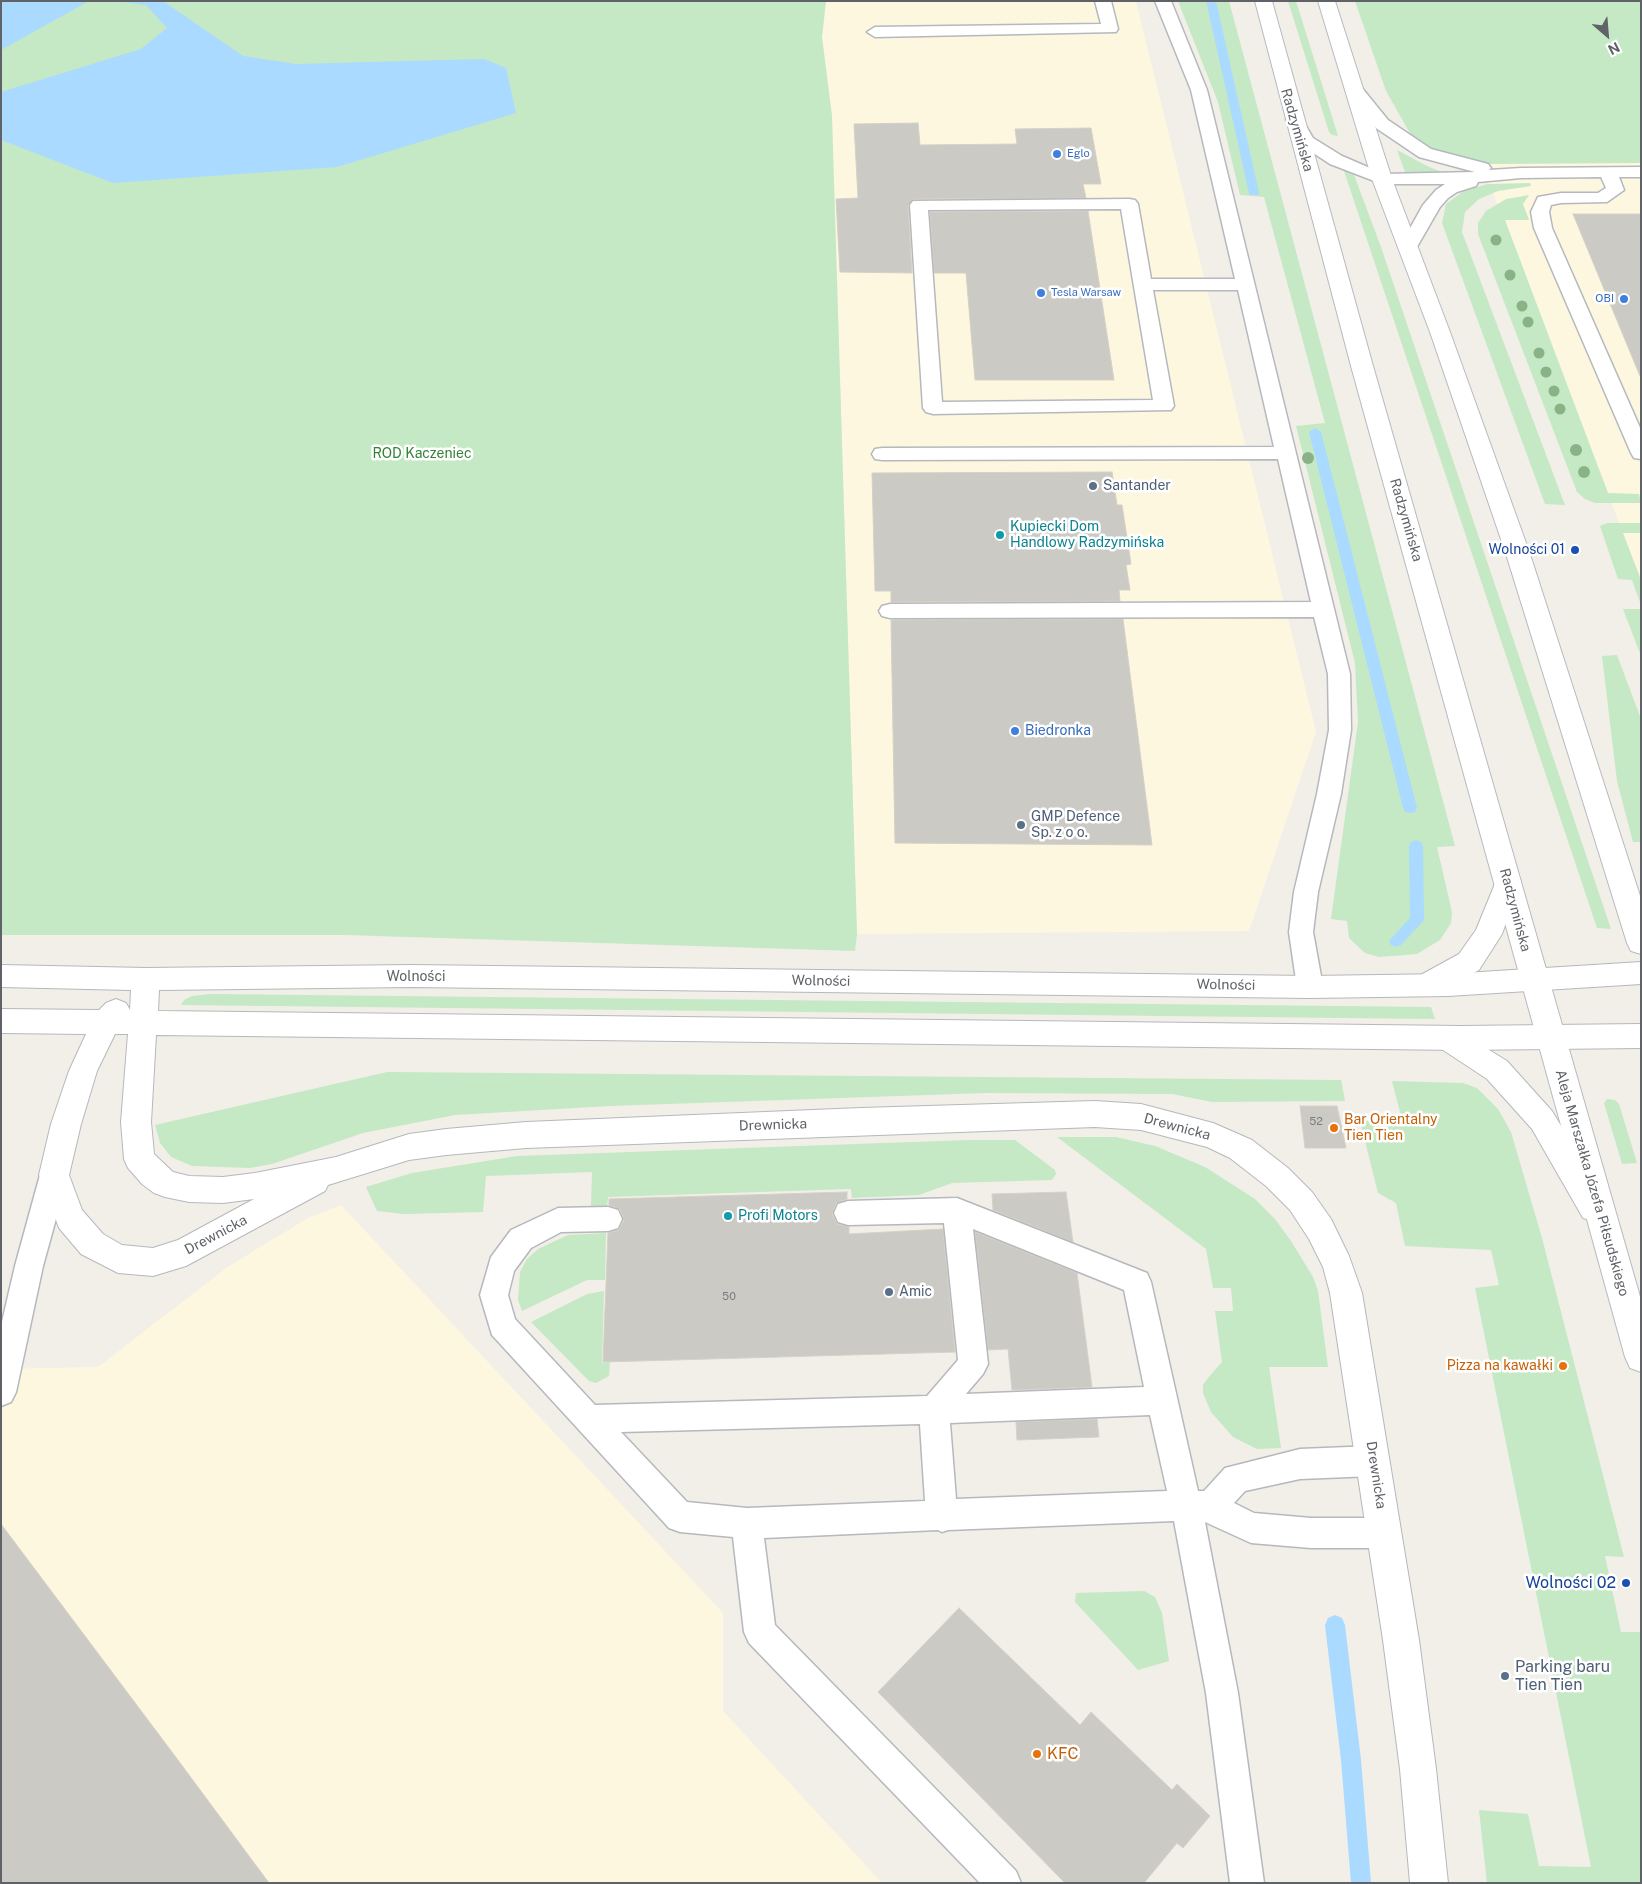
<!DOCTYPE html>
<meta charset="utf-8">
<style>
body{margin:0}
#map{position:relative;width:1642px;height:1884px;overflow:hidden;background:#f1efe8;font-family:"Public Sans",sans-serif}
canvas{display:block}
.frame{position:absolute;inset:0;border:2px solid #5f6368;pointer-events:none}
.north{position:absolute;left:1582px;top:10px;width:50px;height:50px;-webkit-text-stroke:4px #fff;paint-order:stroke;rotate:153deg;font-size:14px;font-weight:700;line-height:20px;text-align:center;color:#5f6368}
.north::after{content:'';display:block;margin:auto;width:18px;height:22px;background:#5f6368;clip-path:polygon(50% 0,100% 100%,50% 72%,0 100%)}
</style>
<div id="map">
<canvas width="1642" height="1884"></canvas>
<div class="frame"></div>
<div class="north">N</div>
</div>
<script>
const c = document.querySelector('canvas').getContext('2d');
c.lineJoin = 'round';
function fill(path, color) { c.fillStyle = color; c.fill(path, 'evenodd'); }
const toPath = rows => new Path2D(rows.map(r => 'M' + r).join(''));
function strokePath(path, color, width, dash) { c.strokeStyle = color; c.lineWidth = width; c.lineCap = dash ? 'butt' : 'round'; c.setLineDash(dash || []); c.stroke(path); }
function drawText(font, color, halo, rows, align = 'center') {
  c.font = font + ' "Public Sans",sans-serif'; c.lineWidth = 5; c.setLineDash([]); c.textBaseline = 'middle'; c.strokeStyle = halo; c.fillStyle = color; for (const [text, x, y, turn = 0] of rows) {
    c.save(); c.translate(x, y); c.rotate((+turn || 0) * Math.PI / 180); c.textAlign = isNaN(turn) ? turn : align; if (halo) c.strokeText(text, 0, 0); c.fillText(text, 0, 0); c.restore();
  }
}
fill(toPath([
 [826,1,1136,1,1316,732,1249,931,857,934,832,115,822,37],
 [1641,163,1641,580,1482,164],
 [341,1205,723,1613,723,1711,882,1883,1,1883,1,1369,98,1367,229,1266,308,1218]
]), '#fef7e0');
fill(toPath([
 [1,1,826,1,822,37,832,116,857,934,855,951,345,935,1,935],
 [1178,1,1229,1,1455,846,1437,847,1452,912,1451,923,1440,940,1417,954,1379,957,1365,953,1349,938,1347,921,1331,919,1358,722,1355,663,1296,426,1325,423,1264,197,1240,195,1218,102],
 [1288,1,1296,1,1338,136,1332,135,1329,132],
 [1355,1,1641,1,1641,163,1482,164,1434,151,1411,135,1386,91],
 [1397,150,1427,166,1444,173,1405,172],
 [1344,171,1354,175,1381,247,1611,929,1597,928],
 [1530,183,1531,186,1498,191,1479,199,1465,212,1462,232,1565,505,1545,504,1442,223,1446,204,1464,191,1488,184],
 [1529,195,1523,204,1529,220,1505,220,1608,493,1639,494,1641,503,1595,503,1585,499,1577,492,1478,234,1478,223,1486,211,1506,199],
 [1607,523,1641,523,1641,533,1623,533,1641,580,1641,605,1632,580,1618,579,1600,526],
 [1623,609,1641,609,1641,656],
 [1617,655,1641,719,1641,842,1633,842,1617,781,1602,656],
 [210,994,1431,1007,1435,1019,181,1005,184,1000,192,996],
 [387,1072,1341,1080,1345,1101,1212,1102,1172,1094,985,1093,610,1106,455,1115,363,1133,272,1164,250,1168,192,1166,171,1157,160,1143,155,1125],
 [1392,1081,1463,1083,1477,1088,1498,1109,1511,1132,1542,1238,1624,1557,1605,1556,1621,1632,1641,1632,1641,1883,1487,1883,1479,1810,1528,1814,1539,1866,1591,1867,1475,1288,1499,1285,1491,1250,1405,1246,1396,1203,1378,1193,1360,1121,1402,1120],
 [1607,1099,1615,1100,1619,1104,1637,1163,1622,1164,1604,1103],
 [1057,1137,1116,1137,1155,1146,1205,1167,1255,1199,1275,1219,1291,1241,1313,1277,1318,1291,1328,1367,1269,1367,1281,1448,1257,1449,1233,1437,1211,1412,1203,1393,1203,1385,1208,1378,1222,1362,1215,1311,1233,1311,1231,1288,1213,1288,1206,1249],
 [969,1140,1015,1140,1055,1170,1056,1174,1052,1180,952,1183,919,1195,852,1198,851,1189,608,1197,607,1207,591,1207,592,1172,486,1176,483,1212,404,1214,377,1211,366,1187,412,1173,517,1156],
 [606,1233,605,1280,587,1280,522,1311,518,1300,520,1272,527,1259,538,1249,568,1235],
 [604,1291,602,1363,610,1362,609,1376,596,1383,589,1381,531,1322,587,1294],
 [1144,1591,1155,1597,1162,1613,1169,1661,1138,1670,1075,1602,1076,1593]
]), '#c5e8c5');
fill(toPath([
 [1,1,89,1,1,50],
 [116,1,163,1,243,56,296,64,484,59,506,68,516,113,337,167,113,183,1,140,1,92,141,49,167,28,146,5]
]), '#aadaff');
fill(toPath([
 [1206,1,1216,1,1259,193,1258,195,1250,195,1249,193,1206,1],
 [1315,428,1321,432,1417,808,1415,812,1410,813,1405,812,1403,808,1309,432,1315,428],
 [1416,840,1421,842,1423,846,1424,920,1401,945,1396,947,1391,945,1389,941,1410,918,1409,846,1411,842,1416,840],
 [1335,1615,1342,1618,1345,1625,1361,1760,1371,1883,1351,1883,1341,1760,1325,1625,1328,1618,1335,1615]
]), '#aadaff');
const building = toPath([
 [918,123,920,145,1017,144,1015,129,1091,128,1101,184,1083,184,1086,198,913,199,908,205,912,273,840,272,836,199,858,198,854,124,918,123],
 [1088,211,1114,380,975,380,966,273,934,273,930,212,1088,211],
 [1573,214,1641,214,1641,376,1640,376,1573,214],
 [1112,472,1117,505,1122,505,1131,564,1126,565,1130,590,1119,590,1120,601,891,602,891,591,875,591,872,473,1112,472],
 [1123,619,1152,845,895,843,891,620,1123,619],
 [1300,1106,1337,1106,1346,1148,1305,1148,1300,1106],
 [847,1192,847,1199,836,1203,832,1214,837,1224,849,1227,849,1234,943,1229,955,1352,603,1362,608,1233,619,1230,624,1220,620,1209,609,1205,609,1199,847,1192],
 [1066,1192,1073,1242,993,1210,992,1194,1066,1192],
 [975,1232,1077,1273,1092,1387,1012,1390,1008,1349,988,1350,975,1232],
 [1097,1419,1099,1437,1017,1440,1016,1422,1097,1419],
 [1,1524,172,1752,269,1883,1,1883,1,1524],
 [959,1608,1080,1725,1091,1712,1172,1790,1177,1784,1210,1816,1183,1848,1177,1843,1144,1883,1065,1883,878,1692,959,1608]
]);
fill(building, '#cccac5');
strokePath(building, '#d6d1c6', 1);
const service = toPath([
 [1095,1,1111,1,1118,29,1116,32,875,37,867,32,875,27,1101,24,1095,1],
 [1155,1,1171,1,1207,90,1350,674,1351,730,1341,794,1318,892,1313,932,1323,987,1319,994,1310,997,1301,994,1297,987,1289,932,1294,892,1317,794,1329,730,1328,674,1314,617,890,618,882,616,879,611,882,606,890,604,1311,602,1278,459,882,460,875,459,872,454,875,449,882,448,1274,447,1238,290,1153,290,1174,406,1171,410,933,414,926,412,923,408,910,205,913,201,1129,199,1135,200,1138,204,1151,279,1235,279,1191,90,1155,1],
 [1121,209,1153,400,942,402,928,210,1121,209],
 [1356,86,1362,88,1388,120,1431,149,1488,164,1491,168,1489,170,1521,168,1641,167,1641,177,1619,177,1624,190,1607,202,1561,203,1551,205,1549,212,1552,228,1641,430,1641,459,1634,458,1631,453,1534,228,1531,212,1538,197,1561,193,1598,193,1606,188,1601,177,1521,178,1478,182,1476,186,1457,192,1448,198,1440,207,1414,252,1402,252,1399,248,1423,205,1436,190,1445,184,1382,184,1330,164,1301,145,1286,120,1288,116,1300,116,1313,138,1342,156,1384,174,1475,172,1419,157,1376,128,1348,91,1356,86],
 [54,1163,64,1167,68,1175,43,1266,16,1392,11,1402,1,1406,1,1326,15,1266,40,1175,44,1167,54,1163],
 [957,1198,1147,1273,1151,1282,1198,1491,1204,1491,1225,1468,1300,1449,1373,1446,1384,1451,1388,1461,1384,1471,1373,1476,1300,1479,1245,1491,1234,1503,1254,1513,1311,1518,1385,1518,1396,1522,1400,1533,1396,1544,1385,1548,1311,1548,1251,1543,1205,1522,1238,1693,1264,1883,1230,1883,1206,1693,1174,1521,948,1530,942,1532,938,1530,764,1538,775,1625,1016,1871,1021,1883,980,1883,749,1643,744,1632,733,1537,680,1532,669,1528,492,1335,480,1295,491,1257,511,1230,558,1208,608,1207,618,1210,622,1219,618,1228,608,1231,561,1232,531,1248,514,1271,508,1295,515,1319,595,1405,927,1396,958,1360,944,1223,848,1225,838,1222,834,1213,838,1204,848,1201,957,1198],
 [973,1229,1124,1290,1144,1387,966,1394,983,1374,988,1364,973,1229],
 [1150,1415,1167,1491,956,1499,950,1423,1150,1415],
 [920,1424,925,1501,747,1508,687,1502,621,1432,920,1424]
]);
const minor = toPath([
 [1508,871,1517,874,1521,881,1502,934,1479,970,1437,993,1427,996,1417,993,1413,985,1417,977,1459,954,1476,930,1499,874,1508,871],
 [1447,1026,1457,1030,1507,1061,1552,1111,1605,1198,1609,1208,1605,1218,1594,1221,1583,1218,1532,1129,1487,1079,1437,1046,1433,1038,1437,1030,1447,1026]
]);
const tertiary = toPath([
 [1641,962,1641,984,1448,996,1310,998,412,987,159,990,158,1011,1461,1026,1641,1024,1641,1048,1461,1050,156,1035,151,1122,154,1154,173,1172,189,1176,223,1177,255,1173,336,1157,409,1134,446,1129,526,1122,861,1108,1095,1101,1141,1104,1213,1123,1252,1140,1288,1168,1312,1192,1331,1219,1349,1256,1362,1293,1419,1640,1436,1769,1448,1883,1410,1883,1400,1769,1383,1640,1330,1293,1323,1267,1309,1239,1290,1210,1266,1186,1230,1158,1207,1147,1141,1130,1095,1127,526,1148,446,1155,409,1160,328,1185,325,1191,186,1266,153,1276,118,1273,81,1254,59,1228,39,1175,51,1124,69,1071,86,1034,1,1033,1,1009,99,1010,106,1003,116,999,126,1003,130,1010,131,990,1,987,1,965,146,968,412,965,1310,976,1448,974,1641,962],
 [115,1034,128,1034,121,1122,124,1159,128,1168,142,1184,154,1193,165,1197,189,1202,223,1203,254,1199,178,1240,153,1248,122,1245,103,1234,82,1210,69,1175,81,1124,97,1071,115,1034]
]);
const secondary = toPath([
 [1255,1,1272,1,1373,366,1641,1300,1641,1372,1630,1368,1625,1357,1351,366,1255,1],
 [1318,1,1335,1,1392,179,1450,332,1530,554,1641,899,1641,954,1631,951,1627,943,1506,554,1430,332,1372,179,1318,1]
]);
strokePath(service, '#b5b8bc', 3);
strokePath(minor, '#b5b8bc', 2);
strokePath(tertiary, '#b5b8bc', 2);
strokePath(secondary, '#b6babf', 2);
fill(service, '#fff');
fill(minor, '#fff');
fill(tertiary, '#fff');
fill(secondary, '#fff');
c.fillStyle = '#89b387';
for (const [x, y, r] of [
 [1496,240,5.5],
 [1510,275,5.5],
 [1522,306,5.5],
 [1528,322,5.5],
 [1539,353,5.5],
 [1546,372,5.5],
 [1554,391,5.5],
 [1560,409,5.5],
 [1576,450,6],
 [1308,458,6],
 [1584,472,6]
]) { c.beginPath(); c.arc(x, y, r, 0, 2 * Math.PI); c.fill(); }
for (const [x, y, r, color] of [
 [1057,154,5,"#3f7fe0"],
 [1041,293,5,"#3f7fe0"],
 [1624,299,5,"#3f7fe0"],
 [1093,486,5,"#5c6f8a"],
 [1000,535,5,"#0f9aa8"],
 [1575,550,5,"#1a4fb4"],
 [1015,731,5,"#3f7fe0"],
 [1021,825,5,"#5c6f8a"],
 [1334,1128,5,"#e8710a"],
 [728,1216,5,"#0f9aa8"],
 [889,1292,5,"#5c6f8a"],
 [1563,1366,5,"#e8710a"],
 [1626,1583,5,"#1a4fb4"],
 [1505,1676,5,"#5c6f8a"],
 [1037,1754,5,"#e8710a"]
]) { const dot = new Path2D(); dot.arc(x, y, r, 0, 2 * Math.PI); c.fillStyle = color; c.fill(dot); strokePath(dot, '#fff', 2); }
drawText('11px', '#366cbe', '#fff', [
 ["Eglo",1067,154],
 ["Tesla Warsaw",1051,293],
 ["OBI",1614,299,"right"]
], 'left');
drawText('11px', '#7a7d7f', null, [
 ["52",1316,1122],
 ["50",729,1297]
]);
drawText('14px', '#5f6368', '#fff', [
 ["Radzymińska",1297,130,74],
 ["Radzymińska",1406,520,74],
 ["Radzymińska",1515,910,75],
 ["Wolności",416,977],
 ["Wolności",821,981,1],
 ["Wolności",1226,985,1],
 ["Drewnicka",773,1125,-2],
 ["Drewnicka",1177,1127,15],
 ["Aleja Marszałka Józefa Piłsudskiego",1592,1183,74],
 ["Drewnicka",216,1235,-28],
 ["Drewnicka",1376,1475,81]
]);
drawText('14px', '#348238', '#fff', [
 ["ROD Kaczeniec",422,454]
]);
drawText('14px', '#4e5e75', '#fff', [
 ["Santander",1103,486],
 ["GMP Defence",1031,817],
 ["Sp. z o o.",1031,833],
 ["Amic",899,1292]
], 'left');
drawText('14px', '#0d838f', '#fff', [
 ["Kupiecki Dom",1010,527],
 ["Handlowy Radzymińska",1010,543],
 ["Profi Motors",738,1216]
], 'left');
drawText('14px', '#164399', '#fff', [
 ["Wolności 01",1565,550]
], 'right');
drawText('14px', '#366cbe', '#fff', [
 ["Biedronka",1025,731]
], 'left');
drawText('14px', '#c56008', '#fff', [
 ["Bar Orientalny",1344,1120],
 ["Tien Tien",1344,1136],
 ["Pizza na kawałki",1553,1366,"right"]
], 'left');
drawText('16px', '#164399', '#fff', [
 ["Wolności 02",1616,1583]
], 'right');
drawText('16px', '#4e5e75', '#fff', [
 ["Parking baru",1515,1667],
 ["Tien Tien",1515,1685]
], 'left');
drawText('16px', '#c56008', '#fff', [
 ["KFC",1047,1754]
], 'left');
</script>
